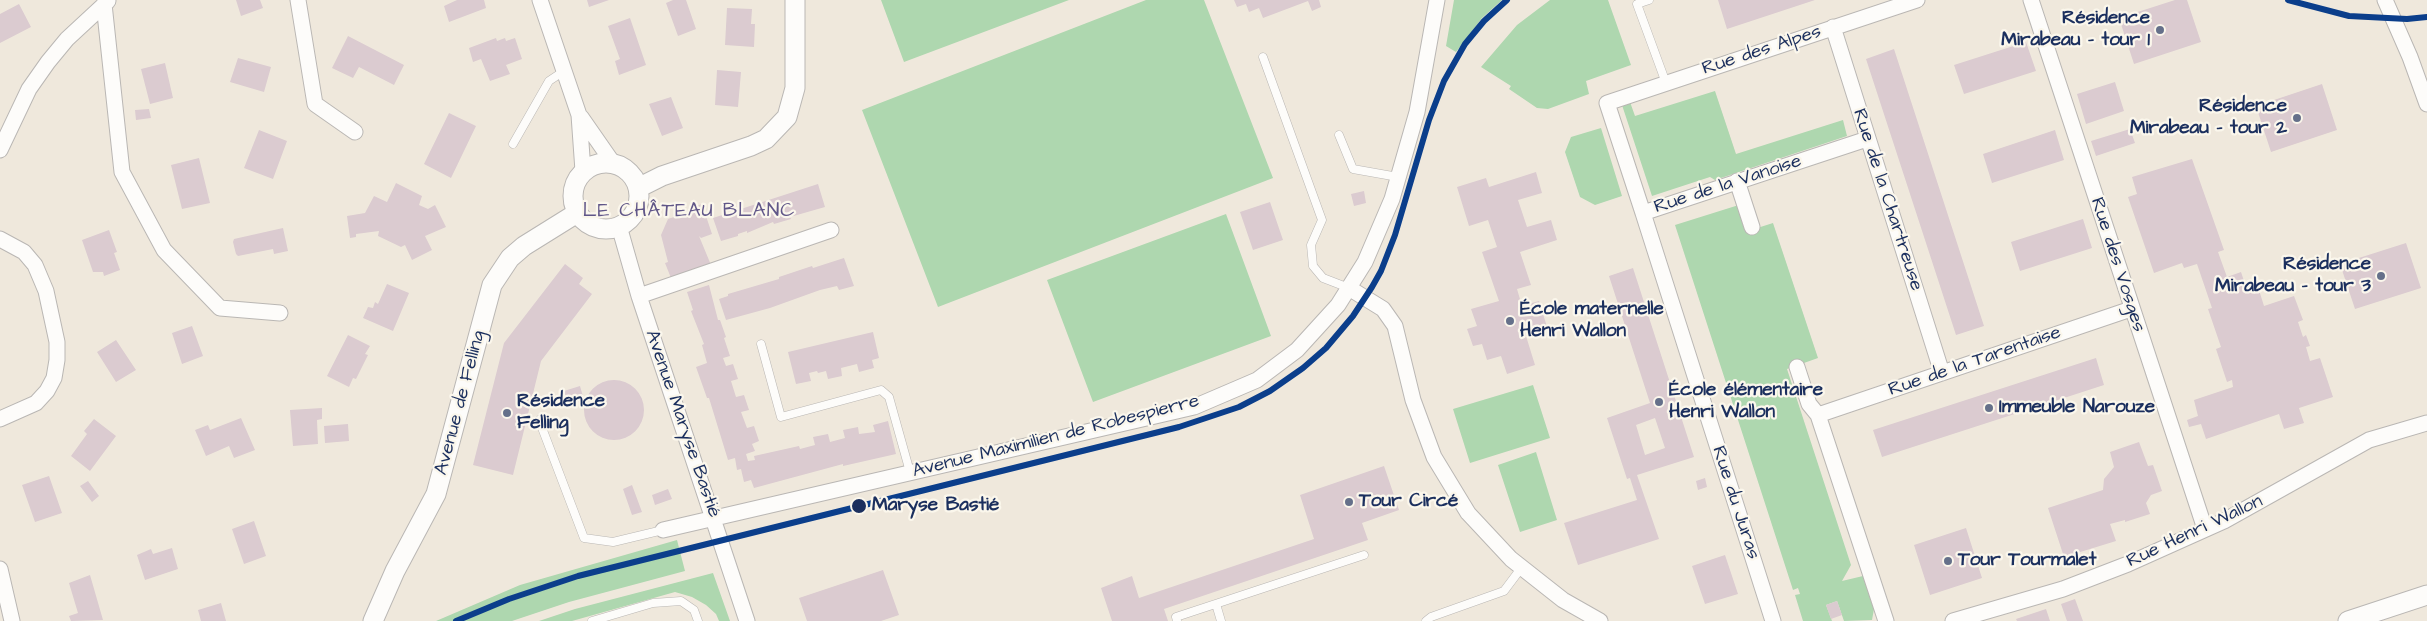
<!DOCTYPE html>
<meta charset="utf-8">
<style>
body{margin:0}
canvas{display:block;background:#efe8dc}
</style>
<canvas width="2427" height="621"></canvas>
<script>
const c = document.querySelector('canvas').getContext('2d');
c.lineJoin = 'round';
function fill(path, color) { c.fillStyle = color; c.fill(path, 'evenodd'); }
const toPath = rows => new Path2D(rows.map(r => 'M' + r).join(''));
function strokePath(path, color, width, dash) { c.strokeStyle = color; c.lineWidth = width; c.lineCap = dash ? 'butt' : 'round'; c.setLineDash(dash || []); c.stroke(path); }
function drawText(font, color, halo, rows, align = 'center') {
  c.font = font + ' "Architects Daughter",sans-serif'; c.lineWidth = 4.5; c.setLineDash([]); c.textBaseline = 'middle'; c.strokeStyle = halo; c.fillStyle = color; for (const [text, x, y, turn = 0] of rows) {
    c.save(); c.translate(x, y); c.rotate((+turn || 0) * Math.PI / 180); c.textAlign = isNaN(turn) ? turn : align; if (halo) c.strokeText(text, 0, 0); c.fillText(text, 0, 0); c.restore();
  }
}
fill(toPath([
 [881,0,1069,0,904,62],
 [1146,0,1204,0,1273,178,938,307,862,110],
 [1454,0,1502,0,1482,18,1456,52,1446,46],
 [1550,0,1608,0,1631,65,1586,81,1589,94,1548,109,1537,108,1509,89,1511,86,1481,67,1517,25],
 [1715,91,1736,154,1843,120,1847,136,1715,180,1710,177,1652,196,1622,105,1630,102,1635,116],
 [1601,128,1622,196,1595,205,1580,197,1565,152,1571,137],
 [1742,204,1751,230,1773,223,1818,358,1787,369,1851,565,1842,581,1863,576,1874,609,1872,620,1844,621,1837,601,1826,605,1832,621,1803,621,1795,595,1800,594,1798,588,1793,590,1675,225],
 [1226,214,1271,336,1093,402,1047,280],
 [1533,385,1550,438,1470,463,1453,409],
 [1536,452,1557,520,1520,532,1498,465],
 [677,540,685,571,569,602,512,621,436,621,520,585],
 [713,573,730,621,719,621,716,614,706,605,692,597,675,592,572,621,539,621,575,609]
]), '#aed7af');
fill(toPath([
 [236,0,260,0,263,8,241,16],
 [457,0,484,0,486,8,449,22,444,6],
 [587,0,609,0,589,7],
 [673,0,686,0,696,29,678,36,666,3],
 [1234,0,1319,0,1321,7,1312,11,1308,1,1263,18,1259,8,1249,12,1246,4,1237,7],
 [1718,0,1815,0,1727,29],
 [2175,0,2187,0,2201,42,2134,64,2119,18],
 [19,4,31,27,0,43,0,14],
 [727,8,752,9,751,24,755,24,754,47,725,45],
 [630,18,646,65,619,75,615,61,620,59,608,26],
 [348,36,404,65,394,85,359,67,353,78,332,68],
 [496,38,497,41,505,38,506,41,515,38,522,59,506,65,510,74,490,81,481,59,473,62,469,48],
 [2026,42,2036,71,1964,94,1954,65],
 [1894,49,1984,326,1956,335,1866,59],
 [238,58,271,67,264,92,230,82],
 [165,63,173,98,150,104,141,69],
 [717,70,741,72,738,107,715,105],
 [2115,82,2124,111,2086,124,2077,94],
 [2322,84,2337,130,2271,152,2256,106],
 [671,97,683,128,662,136,649,104],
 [149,109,151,118,136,120,135,110],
 [449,113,476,126,451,178,424,164],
 [2130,129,2135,143,2096,156,2091,141],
 [259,130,287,141,273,179,244,168],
 [2055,130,2064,160,1992,183,1983,154],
 [199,158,210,203,182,209,171,165],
 [2192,159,2224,250,2218,252,2227,277,2241,272,2248,293,2259,290,2264,306,2294,296,2303,320,2298,322,2303,337,2306,335,2310,346,2306,347,2310,361,2320,358,2333,397,2299,408,2304,423,2284,429,2279,414,2206,439,2201,424,2189,427,2187,420,2198,416,2194,400,2233,387,2232,380,2227,382,2216,349,2221,347,2208,309,2212,308,2197,264,2184,268,2182,263,2154,273,2128,197,2137,194,2132,177],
 [1536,172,1542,193,1518,200,1527,227,1551,220,1557,240,1520,252,1531,285,1517,289,1522,306,1539,301,1548,330,1526,336,1535,365,1507,374,1501,356,1487,360,1482,344,1473,346,1467,329,1477,326,1471,309,1499,301,1482,252,1497,247,1488,220,1469,226,1457,187,1486,178,1489,187],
 [396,183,422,196,419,205,428,209,435,205,446,227,425,236,432,250,412,260,405,245,401,247,378,236,379,231,356,234,356,237,350,238,347,216,365,213,374,196,387,202],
 [818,184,825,207,790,217,791,219,774,224,773,222,747,233,747,231,738,234,738,236,721,241,713,218],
 [1364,191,1366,203,1354,206,1351,194],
 [1270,202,1283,240,1253,250,1240,212],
 [702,204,712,234,701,238,699,236,711,265,671,278,665,263,668,262,661,235,668,219,689,212,688,208],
 [2083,219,2092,248,2020,271,2011,242],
 [283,228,288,251,274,254,273,249,238,256,236,254,233,242,234,239],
 [109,230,117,252,114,253,120,270,104,276,103,272,93,272,82,240],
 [2406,243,2421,288,2355,309,2340,264],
 [844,258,854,286,839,290,837,286,820,290,770,308,726,320,719,299,728,296,728,294,779,279,779,277,812,266,813,268],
 [565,264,583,278,579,284,592,294,541,361,513,475,473,465,504,343],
 [1633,268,1694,457,1637,475,1659,539,1578,565,1564,523,1637,500,1630,478,1627,479,1607,418,1650,403,1609,276],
 [1655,418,1665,448,1645,455,1636,425],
 [387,284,409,293,393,331,363,318,368,307,373,308,375,302,378,304],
 [709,285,718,320,720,320,726,337,724,338,730,356,723,358,726,366,733,364,738,379,731,381,736,397,744,395,749,410,741,412,747,428,754,426,759,441,752,444,755,451,746,454,748,461,755,460,754,456,799,446,800,449,815,445,813,437,828,434,830,442,845,438,843,430,858,427,859,434,875,432,873,425,888,421,896,454,843,466,843,464,754,488,751,480,744,482,741,469,737,470,735,458,728,460,709,398,707,398,696,367,707,363,702,345,704,344,691,311,693,310,687,292],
 [192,326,203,356,182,364,172,333],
 [873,332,879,358,872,360,874,368,859,372,857,364,841,368,842,376,828,379,826,371,818,373,817,371,809,373,811,381,796,384,788,352],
 [348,335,370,346,365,354,368,355,356,379,353,378,349,387,327,376],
 [116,340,136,370,116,382,97,352],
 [2096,358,2104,385,1882,457,1873,430],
 '584 410a30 30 0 1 1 60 0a30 30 0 1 1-60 0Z',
 [580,386,584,400,569,405,564,391],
 [322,408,322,419,317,420,318,444,293,446,290,410],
 [241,418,255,450,234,458,229,446,206,456,195,430,208,425,210,430],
 [94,419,116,436,90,471,71,456,87,434,84,431],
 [348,424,349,441,325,443,324,426],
 [2139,442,2148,466,2153,465,2162,491,2151,495,2146,503,2150,514,2125,522,2125,520,2110,524,2116,541,2064,557,2048,508,2103,490,2104,479,2114,467,2110,452],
 [1384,466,1399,510,1362,523,1368,540,1164,609,1168,621,1112,621,1101,588,1132,576,1139,598,1314,539,1300,495],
 [49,476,62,513,35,522,22,485],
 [1705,478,1707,487,1698,490,1696,481],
 [88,481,99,496,92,502,80,486],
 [632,485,642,512,632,515,623,489],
 [668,489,672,499,655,505,652,495],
 [254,521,266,556,244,564,232,529],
 [1966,528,1982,578,1930,595,1914,545],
 [172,548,178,569,145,580,137,555,151,549,153,554],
 [1725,555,1738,594,1705,604,1692,566],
 [883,570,899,615,881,621,807,621,799,598],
 [90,575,103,620,71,621,69,616,78,613,69,583],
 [2075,599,2083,621,2067,621,2061,604],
 [1837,601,1842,615,1831,619,1826,605],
 [221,603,226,621,201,621,198,610],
 [2046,609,2050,621,2017,621,2016,619]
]), '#dbcbd0');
const service = toPath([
 [1649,0,1637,4,1666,83],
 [1263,57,1322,220,1311,245,1313,266,1323,278,1349,288],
 [1339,135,1353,169,1398,177],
 [513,144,549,81,564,71],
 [761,344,781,417,881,390,889,397,910,472],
 [539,420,584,538,613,542,663,530],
 [1216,604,1221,621],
 [592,621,653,603,681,601,694,610,698,621],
 [1177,621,1176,617,1364,555],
 [1426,621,1431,617,1504,591,1522,567]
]);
const minor = toPath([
 [298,0,315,104,355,132],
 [540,0,579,115,583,171],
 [2031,0,2205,529],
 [2385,0,2410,57,2427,104],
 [104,4,122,172,164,250,220,308,280,313],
 [1833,27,1942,373],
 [581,117,613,163],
 [1867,139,1643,213,1607,103,1917,0],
 [0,150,29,89,48,62,67,39,108,1],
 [1737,181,1752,227],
 [1643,213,1773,621],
 [619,226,639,296,747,621],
 [0,239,24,252,35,265,46,291,57,342,57,360,54,378,47,391,36,403,0,419],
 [1349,288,1383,309,1395,326,1413,400,1434,457,1468,513,1511,559,1563,600,1600,621],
 [639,296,831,230],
 [1797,367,1809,404,1818,415,1886,621],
 [1818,415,2131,309],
 [663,530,1194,407,1257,380,1297,350,1338,305,1365,262,1392,199,1417,112,1437,0],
 [0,569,12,621],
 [1953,621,2063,589,2128,564,2224,521,2369,440,2427,423]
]);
const tertiary = toPath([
 '573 196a33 33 0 1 1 66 0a33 33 0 1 1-66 0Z',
 [638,188,662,176,751,146,766,139,787,117,795,88,795,0],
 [373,621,395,571,436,494,492,285,510,258,524,246,577,213],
 [2348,621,2427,595]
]);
strokePath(service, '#bab7b4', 9);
strokePath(minor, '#bab7b4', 17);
strokePath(tertiary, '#bab7b4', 21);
strokePath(service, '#fdfcfa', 8);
strokePath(minor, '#fdfcfa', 15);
strokePath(tertiary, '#fdfcfa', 19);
strokePath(toPath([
 [2288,0,2349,16,2407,19,2427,17],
 [456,621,509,599,578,576,1179,427,1239,407,1270,391,1303,368,1326,348,1353,316,1372,287,1381,271,1395,235,1429,120,1444,81,1465,44,1484,21,1507,0]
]), '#0b3e8b', 6);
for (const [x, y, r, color] of [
 [2160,30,5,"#65708a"],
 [2297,118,5,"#65708a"],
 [2381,276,5,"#65708a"],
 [1510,321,5,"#65708a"],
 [1659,402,5,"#65708a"],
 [1989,408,5,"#65708a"],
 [507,413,5,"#65708a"],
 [1349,502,5,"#65708a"],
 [859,506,8,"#1b2f5e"],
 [1948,561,5,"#65708a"]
]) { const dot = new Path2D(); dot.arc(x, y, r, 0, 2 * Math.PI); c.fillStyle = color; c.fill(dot); strokePath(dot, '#fbf7ec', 2); }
drawText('bold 19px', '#1b2f5e', '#fbf7ec', [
 ["Résidence",2150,19,"right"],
 ["Mirabeau - tour 1",2150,41,"right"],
 ["Résidence",2287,107,"right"],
 ["Mirabeau - tour 2",2287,129,"right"],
 ["Résidence",2371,265,"right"],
 ["Mirabeau - tour 3",2371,287,"right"],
 ["École maternelle",1520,310],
 ["Henri Wallon",1520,332],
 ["École élémentaire",1669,391],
 ["Henri Wallon",1669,413],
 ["Résidence",517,402],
 ["Felling",517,424],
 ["Immeuble Narouze",1999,408],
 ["Tour Circé",1359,502],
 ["Tour Tourmalet",1958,561]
], 'left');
drawText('19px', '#1b2f5e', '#fbf7ec', [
 ["Rue des Alpes",1762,51,-18],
 ["Rue de la Vanoise",1728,185,-18],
 ["Rue de la Chartreuse",1887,200,72],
 ["Rue des Vosges",2117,265,72],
 ["Rue de la Tarentaise",1975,362,-19],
 ["Avenue de Felling",461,403,-75],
 ["Avenue Maryse Bastié",682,424,71],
 ["Avenue Maximilien de Robespierre",1056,437,-14],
 ["Rue du Juras",1735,503,72],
 ["Rue Henri Wallon",2195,532,-25]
]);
drawText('bold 19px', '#1b2f5e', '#fbf7ec', [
 ["Maryse Bastié",872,506]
], 'left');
c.letterSpacing = '1px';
drawText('20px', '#605688', '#fbf7ec', [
 ["LE CHÂTEAU BLANC",689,212]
]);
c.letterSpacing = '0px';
</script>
